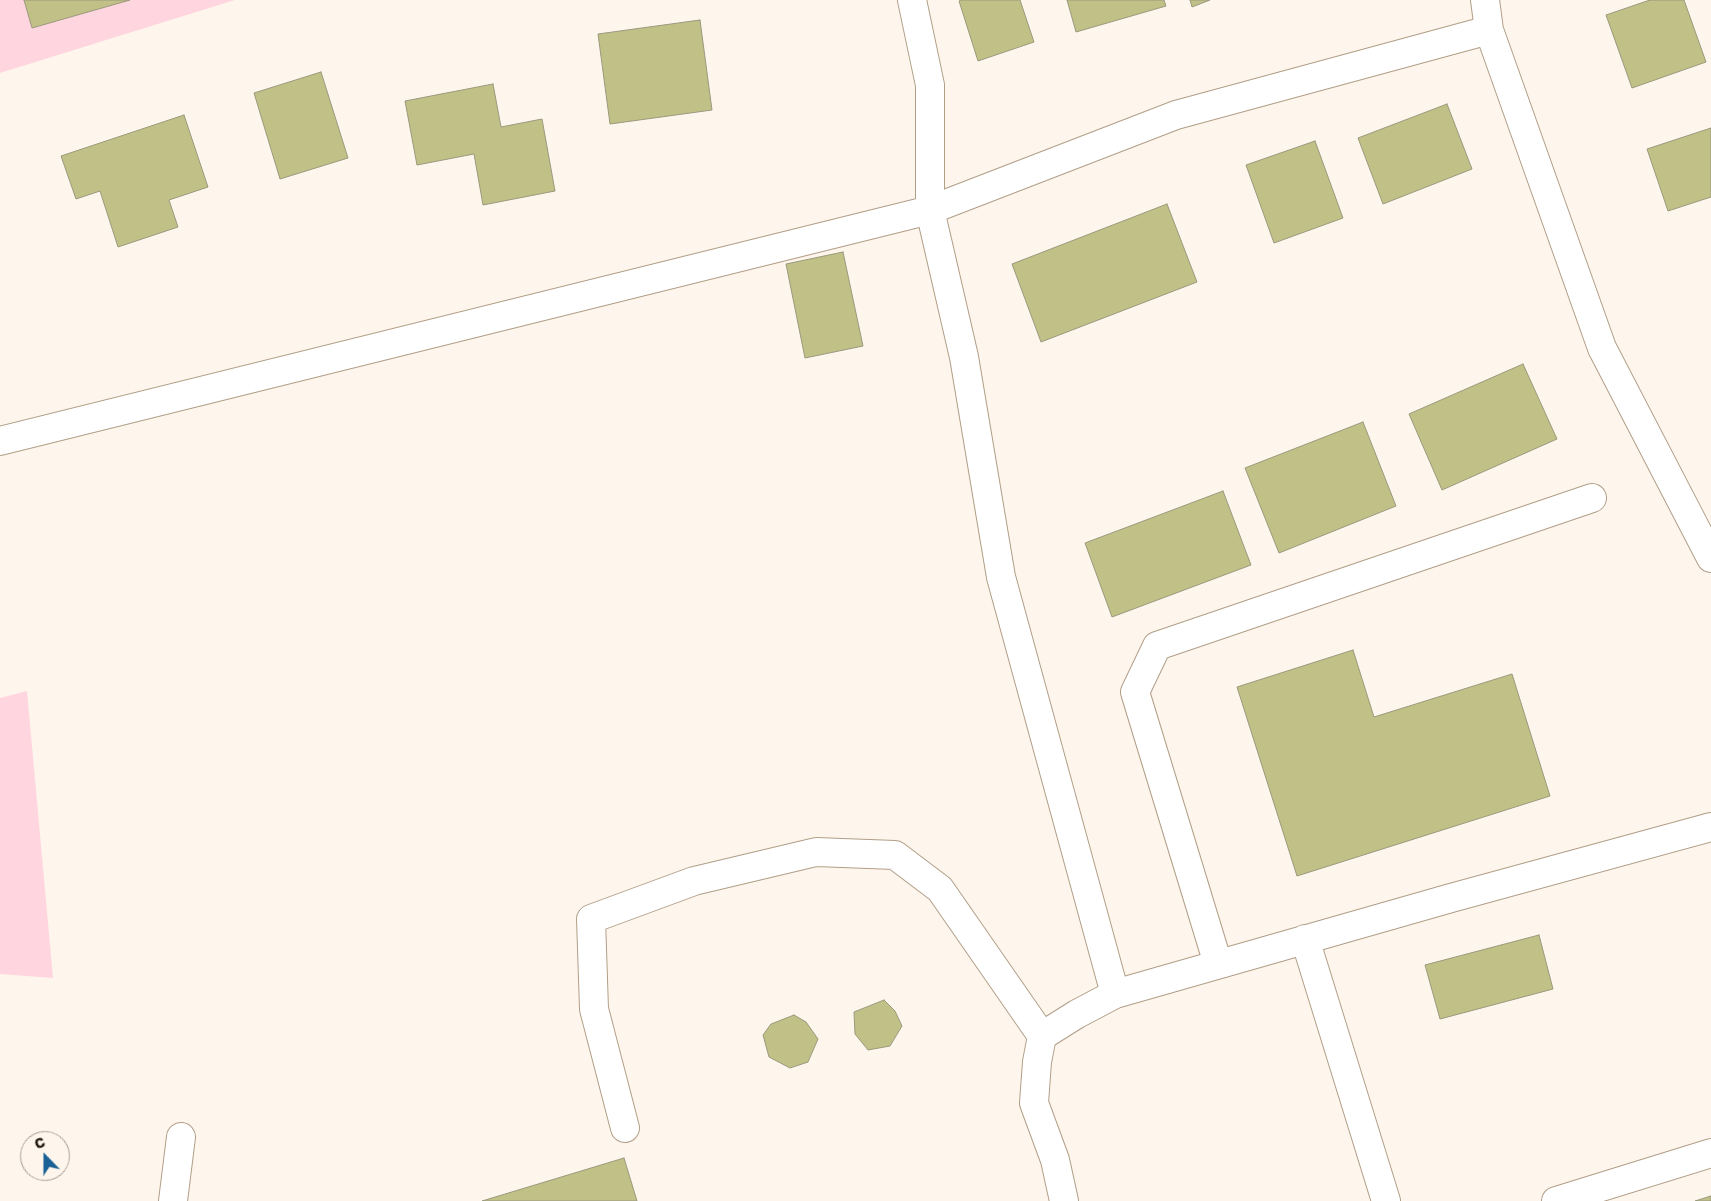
<!DOCTYPE html>
<meta charset="utf-8">
<style>
body{margin:0}
#map{position:relative;width:1711px;height:1201px;overflow:hidden;background:#fef6ec;font-family:"Golos Text",sans-serif}
canvas{display:block}
.north{position:absolute;left:20px;top:1131px;width:50px;height:50px;box-sizing:border-box;background:#fef6ec;border:1px solid #a69e94;border-radius:50%;rotate:338deg;font-size:14px;font-weight:700;line-height:20px;text-align:center;color:#211a11}
.north::after{content:'';display:block;margin:auto;width:18px;height:22px;background:#1a6195;clip-path:polygon(50% 0,100% 100%,50% 72%,0 100%)}
</style>
<div id="map">
<canvas width="1711" height="1201"></canvas>
<div class="north">С</div>
</div>
<script>
const c = document.querySelector('canvas').getContext('2d');
c.lineJoin = 'round';
function fill(path, color) { c.fillStyle = color; c.fill(path, 'evenodd'); }
const toPath = rows => new Path2D(rows.map(r => 'M' + r).join(''));
function strokePath(path, color, width, dash) { c.strokeStyle = color; c.lineWidth = width; c.lineCap = dash ? 'butt' : 'round'; c.setLineDash(dash || []); c.stroke(path); }
fill(toPath([
 [0,0,235,0,0,73],
 [27,691,53,978,0,974,0,698]
]), '#ffd6df');
const building = toPath([
 [24,0,130,0,32,28,24,0],
 [961,0,1020,0,1034,42,978,61,959,1,961,0],
 [1067,0,1164,0,1166,6,1076,32,1067,0],
 [1190,0,1210,0,1192,7,1190,0],
 [1650,0,1684,0,1706,62,1632,88,1606,15,1650,0],
 [700,20,712,110,610,124,598,34,700,20],
 [321,72,348,158,280,179,254,93,321,72],
 [493,84,501,127,542,119,555,191,483,205,474,154,417,165,405,101,493,84],
 [1447,104,1472,169,1383,204,1358,138,1447,104],
 [184,115,208,187,169,200,178,227,118,247,100,191,76,199,61,156,184,115],
 [1711,128,1711,197,1668,211,1647,149,1711,128],
 [1315,141,1343,218,1274,243,1246,165,1315,141],
 [1167,204,1197,282,1041,342,1012,264,1167,204],
 [843,252,863,346,805,358,786,264,843,252],
 [1523,364,1557,439,1442,490,1409,414,1523,364],
 [1363,422,1396,506,1279,553,1245,468,1363,422],
 [1223,491,1251,565,1112,617,1085,543,1223,491],
 [1353,650,1374,717,1512,674,1550,796,1297,876,1237,687,1353,650],
 [1539,935,1553,989,1440,1019,1425,965,1539,935],
 [884,1000,895,1011,902,1026,890,1046,868,1050,855,1034,854,1012,884,1000],
 [794,1015,806,1022,818,1039,808,1062,790,1068,769,1057,763,1035,771,1024,794,1015],
 [624,1158,637,1201,482,1201,624,1158],
 [1711,1196,1711,1201,1695,1201,1711,1196]
]);
fill(building, '#c1c087');
strokePath(building, '#99997d', 1);
const minor = toPath([
 [912,0,930,85,930,210,964,357,1001,577,1115,994],
 [1485,0,1489,30,1602,348,1711,558],
 [0,441,930,210,1176,115,1489,30],
 [1305,939,1386,1201],
 [1218,964,1135,692,1157,646,1592,498],
 [625,1128,594,1009,591,919,694,881,816,852,895,855,940,889,1042,1036],
 [173,1201,181,1137],
 [1064,1201,1055,1160,1034,1103,1037,1062,1042,1036,1077,1014,1115,994,1451,898,1711,827],
 [1556,1201,1711,1153]
]);
strokePath(minor, '#b19e87', 30);
strokePath(minor, '#fff', 28);
</script>
